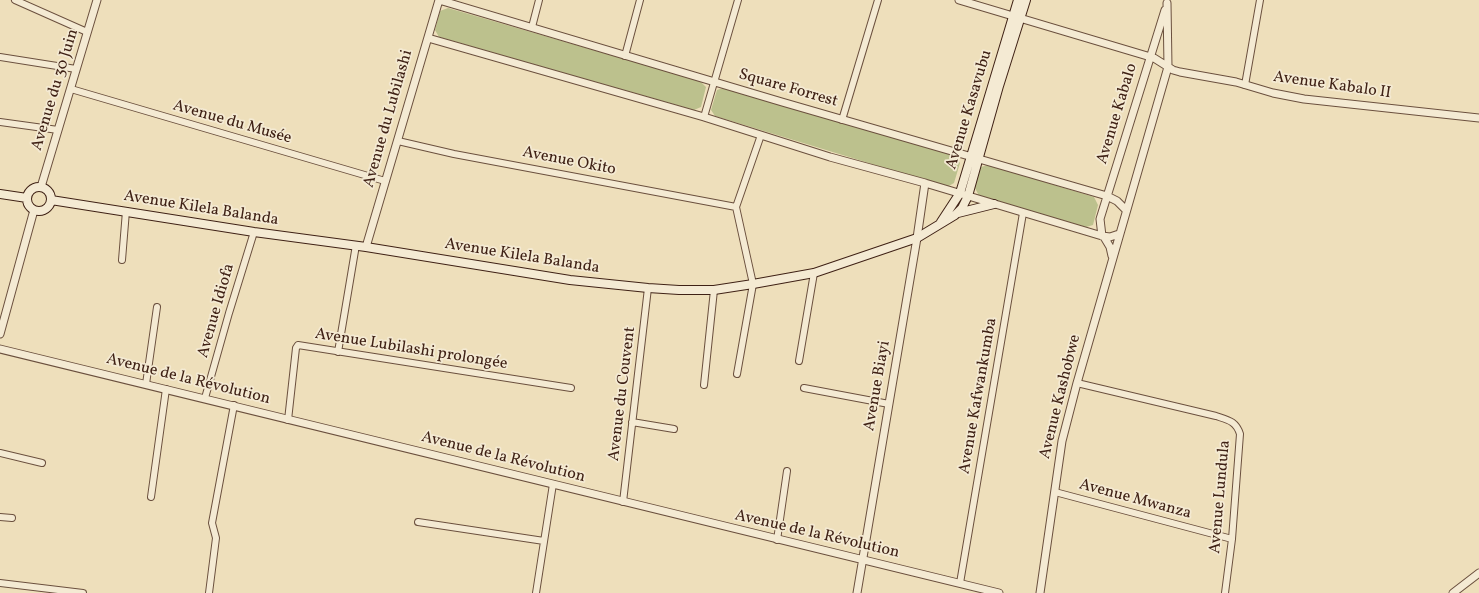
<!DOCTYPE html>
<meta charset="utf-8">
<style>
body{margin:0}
canvas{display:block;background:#eedfbb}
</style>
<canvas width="1479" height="593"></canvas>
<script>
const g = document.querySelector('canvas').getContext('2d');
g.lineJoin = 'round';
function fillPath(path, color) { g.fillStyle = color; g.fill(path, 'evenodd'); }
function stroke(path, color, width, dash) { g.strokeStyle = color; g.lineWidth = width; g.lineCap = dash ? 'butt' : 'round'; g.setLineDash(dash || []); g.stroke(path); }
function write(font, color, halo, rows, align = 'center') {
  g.font = font + ' Vollkorn,serif'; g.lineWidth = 3.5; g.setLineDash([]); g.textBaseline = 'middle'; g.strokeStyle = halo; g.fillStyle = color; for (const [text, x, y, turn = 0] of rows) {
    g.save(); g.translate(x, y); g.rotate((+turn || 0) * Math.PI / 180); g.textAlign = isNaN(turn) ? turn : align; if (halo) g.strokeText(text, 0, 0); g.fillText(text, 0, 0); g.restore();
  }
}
const green = new Path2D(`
 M448,8L700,81L706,87L701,107L694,110L439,37L435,30L440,11Z
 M723,88L955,156L960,163L954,183L947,187L715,116L711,110L717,90Z
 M988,165L1094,197L1098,205L1093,225L1086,227L979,196L975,188L981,167Z`);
const minor = new Path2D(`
 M15,0L87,32
 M532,27L539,0
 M625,56L640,0
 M0,57L76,69
 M1245,85L1260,0
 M71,89L385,181
 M704,117L738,0
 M842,120L878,0
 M0,122L58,130
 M398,141L454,154L736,207
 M122,260L126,211
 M338,352L356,245
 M799,361L814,273
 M737,374L753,284L736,207L761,135
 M1077,383L1216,416C1228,420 1236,421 1240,434L1232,539L1225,593
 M146,384L157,307
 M704,385L714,290
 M804,388L889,404
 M205,398L229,313L254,232
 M288,420L296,348L298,345L571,388
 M632,422L674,429
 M0,453L42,463
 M1055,492L1232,539
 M151,497L166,389
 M623,502L648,288
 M0,517L12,518
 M418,522L544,541
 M777,540L787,471
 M0,583L83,593
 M960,583L1023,213
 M209,593L216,538L212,523L234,405
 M536,593L553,484`);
const tertiary = new Path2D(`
 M439,0L782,102L1107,196L1117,201L1126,210
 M959,0L1154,58L1173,70L1180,72L1236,82L1273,93L1304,99L1479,118
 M428,38L704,117L830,157L925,183L1102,236L1110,237L1119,234
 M41,187L97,0
 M1102,236L1100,219L1165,10
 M1104,237L1110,247L1112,256
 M366,247L439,0
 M0,334L34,210
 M0,349L999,593
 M857,593L917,238L925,183
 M1040,593L1062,441L1077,383L1168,67L1167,3
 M1453,593L1479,573`);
const secondary = new Path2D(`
 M27 199a12 12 0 1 1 24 0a12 12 0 1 1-24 0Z
 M0,194L27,198
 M51,200L254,232L366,247L570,280L648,288L679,290H714L753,284L814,273L917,238L955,215L962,208L968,196L999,86L1026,0
 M958,213L994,204
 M941,222L960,193L1018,0`);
const streetNames = [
 ["Avenue Kabalo II",1332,86,8],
 ["Square Forrest",788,89,16],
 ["Avenue du 30 Juin",56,90,-73],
 ["Avenue Kasavubu",970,110,-73],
 ["Avenue Kabalo",1118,114,-73],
 ["Avenue du Lubilashi",389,119,-74],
 ["Avenue du Musée",232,123,16],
 ["Avenue Okito",569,162,11],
 ["Avenue Kilela Balanda",201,209,9],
 ["Avenue Kilela Balanda",522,257,9],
 ["Avenue Idiofa",217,311,-74],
 ["Avenue Lubilashi prolongée",411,350,9],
 ["Avenue de la Révolution",188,380,14],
 ["Avenue Biayi",878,386,-80],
 ["Avenue du Couvent",623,394,-83],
 ["Avenue Kafwankumba",979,396,-80],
 ["Avenue Kashobwe",1061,397,-76],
 ["Avenue de la Révolution",503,458,14],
 ["Avenue Lundula",1221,497,-85],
 ["Avenue Mwanza",1135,500,15],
 ["Avenue de la Révolution",817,535,13]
];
fillPath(green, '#bcc18d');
stroke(minor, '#6b503e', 8);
stroke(tertiary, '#6b503e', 9);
stroke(secondary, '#3f2115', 10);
stroke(minor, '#f4ead3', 6);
stroke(tertiary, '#f4ead3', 7);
stroke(secondary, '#f4ead3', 8);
write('16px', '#3f2115', '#f4ead3', streetNames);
</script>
